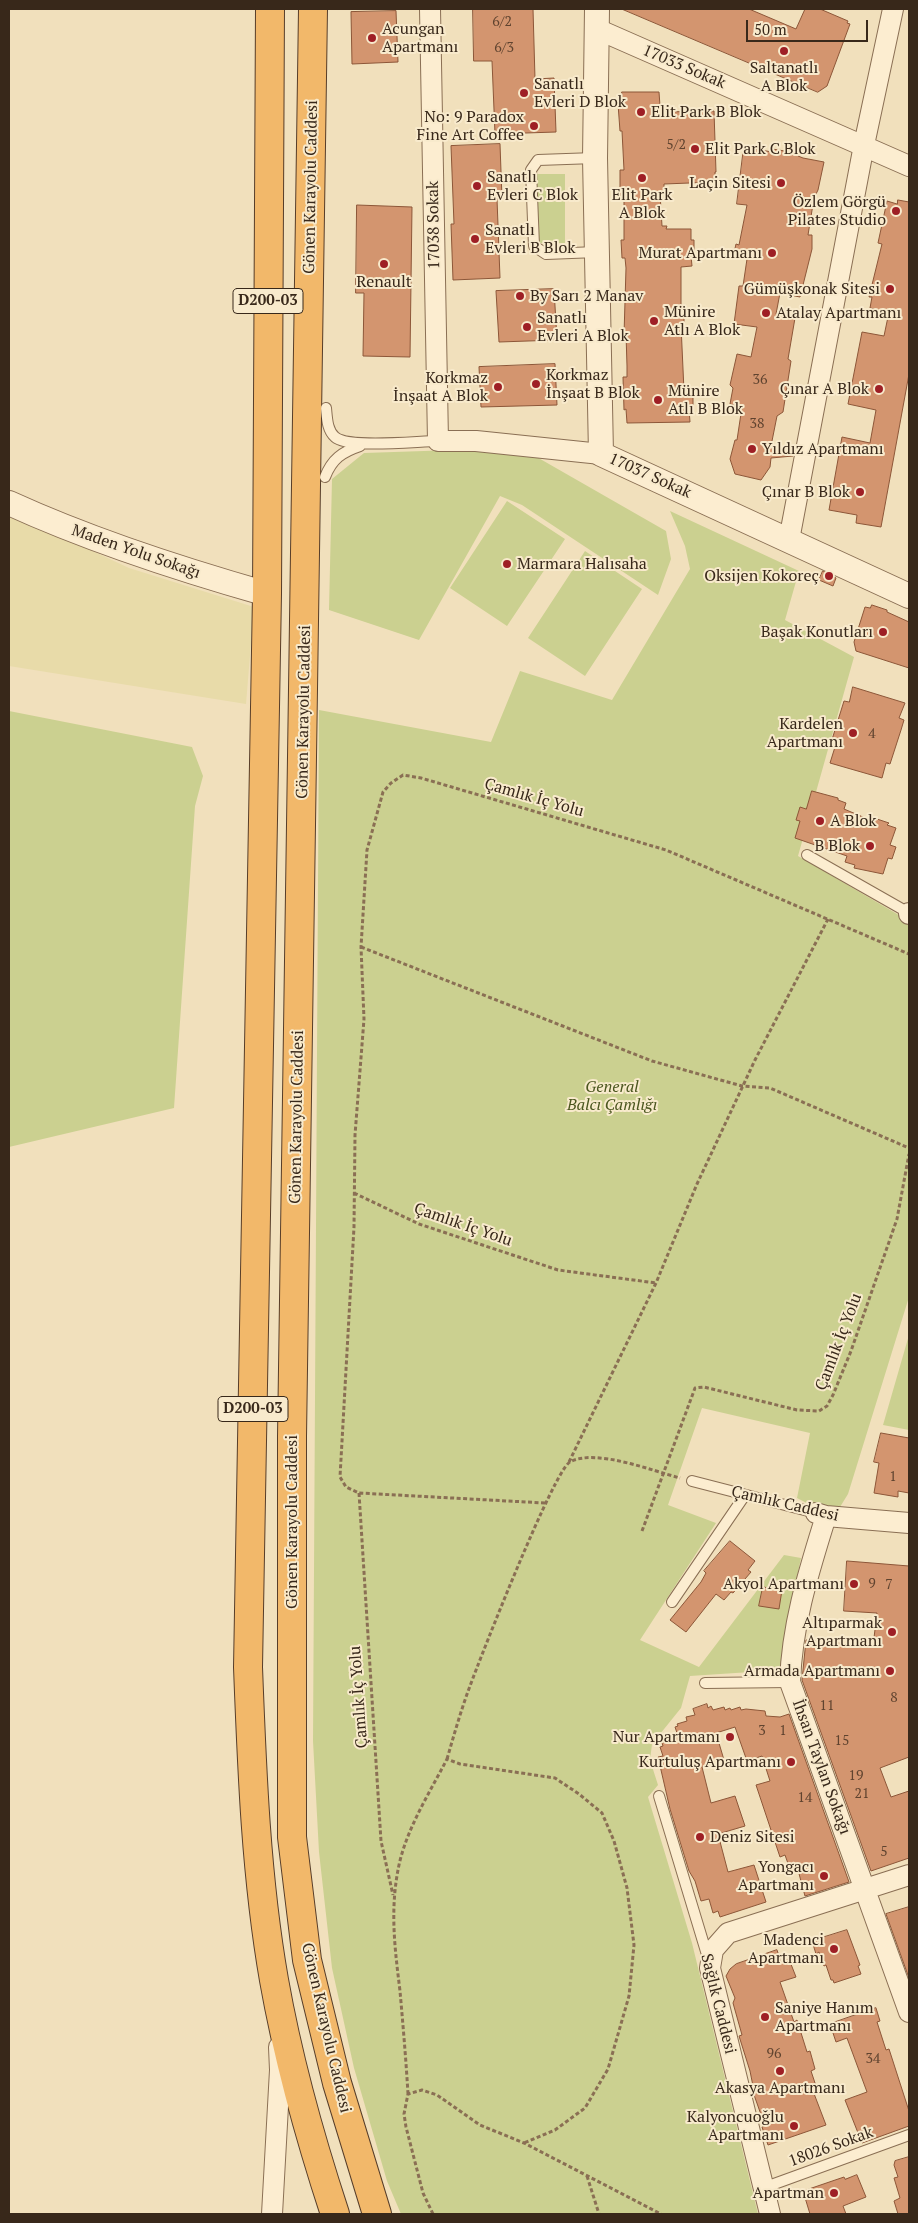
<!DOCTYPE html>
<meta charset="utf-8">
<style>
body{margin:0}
#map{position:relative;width:918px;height:2223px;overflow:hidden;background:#f1e0bc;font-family:"PT Serif",serif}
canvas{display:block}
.frame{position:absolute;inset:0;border:10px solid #38281a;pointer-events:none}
.scale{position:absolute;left:746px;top:20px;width:122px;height:22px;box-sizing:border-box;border:2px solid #38281a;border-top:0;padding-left:6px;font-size:15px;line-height:18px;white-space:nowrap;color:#38281a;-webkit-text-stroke:4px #f8eacc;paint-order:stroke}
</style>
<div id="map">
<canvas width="918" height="2223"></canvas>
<div class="frame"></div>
<div class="scale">50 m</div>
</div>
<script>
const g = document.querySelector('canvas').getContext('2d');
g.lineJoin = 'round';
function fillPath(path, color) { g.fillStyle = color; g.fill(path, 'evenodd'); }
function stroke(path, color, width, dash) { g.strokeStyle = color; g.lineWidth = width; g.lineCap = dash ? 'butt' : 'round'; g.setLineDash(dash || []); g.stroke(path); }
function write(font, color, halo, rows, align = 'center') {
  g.font = font + ' "PT Serif",serif'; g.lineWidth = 4; g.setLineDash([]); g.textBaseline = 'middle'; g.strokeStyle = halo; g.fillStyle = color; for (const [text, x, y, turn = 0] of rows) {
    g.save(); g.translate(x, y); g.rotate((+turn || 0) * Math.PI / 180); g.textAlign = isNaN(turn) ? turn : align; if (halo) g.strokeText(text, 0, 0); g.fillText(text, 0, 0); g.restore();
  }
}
const farmland = new Path2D(`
 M9,512L129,568L254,607L246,704L9,666Z`);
const green = new Path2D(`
 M536,174H565V243H536Z
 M454,450L535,456L666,531L671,559L658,595L522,505L500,496L419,640L329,610L332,479L364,453Z
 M507,501L565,539L507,626L450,588Z
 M670,511L799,571L785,620L854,657L798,856L909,921V1297L848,1494L840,1507L828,1514L797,1498L810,1433L702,1408L668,1505L716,1523L640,1640L699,1667L784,1555L801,1558L785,1635L781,1670L690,1676L681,1708L652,1744L650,1760L658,1785L648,1797L692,1943L758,2214H401L387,2181L354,2068L332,1968L319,1852L313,1741L319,710L491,742L520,671L612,700L690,569L685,546Z
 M585,551L642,589L585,676L528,638Z
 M9,711L192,747L203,776L195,806L174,1108L9,1147Z
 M909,1335V1430L883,1425Z`);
const building = new Path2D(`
 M473,9H533L535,79L554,78L556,132L495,134L492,61H474Z
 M622,9H749L796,29L805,9H820L848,21L847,23L850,24L827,86L818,92Z
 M396,11L398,62L352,64L351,12Z
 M622,92H659L660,106H663V112L714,111L716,172H715V182L664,184V193H660L662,226H667L666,229H691V240H694V256H691L692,266L681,267V310L684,309V325H681L684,391H693V409H689L690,422L627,423L626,409L624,410L623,377H627V366L626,334L624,335L626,268L625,258H622L621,240H624V196L620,197V170H624L622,131H620L618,104L622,103Z
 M500,144L502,199H497L500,278L453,280L451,224H454L451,146Z
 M744,147L772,152V149L798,153V156L803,158L824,162L818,190L814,198L808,235H812V249L800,297L780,293L776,314L795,318L788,359L791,361L783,412L777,416L771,446L794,450L793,456L771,458L770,467L761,480L735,474L730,459L735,440H737L742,407L730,404L733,388L730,385L737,354L751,357L757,327L734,324L739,286H743L747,259L733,257L736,244L739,245L747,205L737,204Z
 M898,200L909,202V374L881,527L856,523L857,515L829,510L842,437L870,443L876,410L848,404L862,332L884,336L889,312L870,308L872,297H869L882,244L878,243L887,201L897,204Z
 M357,205L412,207L410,357L363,356L364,293H356Z
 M554,289L557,340L499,342L496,291Z
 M555,364L557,405L481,407L479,367Z
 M823,571L836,578L833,586L819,580Z
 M872,605L887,610V612L909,622V668L856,651L854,642L865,607L870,608Z
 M853,687L905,703L899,718L904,720L901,730L890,764L886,763L882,778L830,763L835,747L830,746L844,701L849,702Z
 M812,791L838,798V800L846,803L844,809L870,820L871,817L889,823L887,825L896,828L890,845L896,847L892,859L888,858L883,874L854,868L855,865L845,862L847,856L795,838L800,821L796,820L800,807L806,809Z
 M881,1433L909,1438V1493L898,1491V1497L874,1493L879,1463L874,1462Z
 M730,1541L755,1561L748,1570L751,1572L733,1593L731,1592L724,1600L716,1594L686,1632L670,1620L701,1582L706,1573L704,1571Z
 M847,1561L909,1566V1757L880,1768L891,1797L909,1791V1858L871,1871L802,1680L806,1640L873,1646L877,1613L844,1611Z
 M763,1587L782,1590L779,1609L759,1606Z
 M707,1704L708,1708L711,1706L713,1710L724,1707L725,1710L730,1708L731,1710L740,1707L741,1710L746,1709L765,1711L766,1716L780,1717L789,1714L849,1882L805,1896L798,1870L791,1872L785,1855L780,1857L756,1785L770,1781L762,1756L747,1761L735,1727L716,1733L724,1760L702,1767L711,1803L735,1796L745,1826L718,1834L728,1872L754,1865L766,1902L720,1917L718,1911L713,1913L709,1899L701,1901L695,1881L689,1871L670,1809L658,1757L663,1756L660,1747L663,1746L662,1743L675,1740L673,1734L677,1733L675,1727L678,1726L677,1724L687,1721L686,1717L695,1715L693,1709Z
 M909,1907V1978L886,1914Z
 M847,1930L860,1965L858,1966L861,1974L834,1983L833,1980H831L826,1965L824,1966L819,1952L816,1954L812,1941Z
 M777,1950L781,1962L789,1959L796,1977L780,1982L794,2022L797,2020L807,2052L810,2051L815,2069L811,2071L817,2089L813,2091L826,2125L768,2145L762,2127L765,2126L753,2092L754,2091L750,2071L739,2036L742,2035L733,2003L735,1998L726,1976L730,1969L736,1964Z
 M876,2008L880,2021L877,2022L886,2050L889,2049L909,2111V2126L862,2143L845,2100L867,2092L847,2038L836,2042L830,2024Z
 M909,2157V2214H898L894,2201L900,2198L894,2178L898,2177L894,2165L895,2161Z
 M857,2175L866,2197L843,2206L846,2214H810L803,2191L844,2177L845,2179Z`);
const path = new Path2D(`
 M361,947L652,1061L742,1086L770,1088L909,1148
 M354,1193L419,1224L558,1270L656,1283
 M569,1462L656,1283L697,1184L755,1060L828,919
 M359,1493L381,1841L393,1895
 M545,1503L359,1493L346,1487L340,1477L354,1227L355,1135L364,1019L361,947L367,850L383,792L391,783L403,775L421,778L666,850L909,954
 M642,1531L695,1388L704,1387L797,1410L819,1411L827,1406L833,1395L851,1351L897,1219L909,1154
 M447,1759C454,1735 461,1710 470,1686C481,1656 554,1470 570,1462C595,1448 653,1471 680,1478
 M408,2094C406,2060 403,2025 400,1991C395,1950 390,1912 398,1870C405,1831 429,1794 447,1759L460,1764L555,1778L579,1794L602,1813L614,1841L627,1888L634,1945L629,1996L608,2069L585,2108L555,2130L524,2143
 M587,2176L599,2214
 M433,2214L423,2193L406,2127L404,2114L408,2094L422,2090L437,2095L480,2125L524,2143L661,2214`);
const service = new Path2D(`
 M595,158L538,160L531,170L534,246L546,254L597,252
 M326,408C327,418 327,430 335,437C348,449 418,441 438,441
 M325,477C332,459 342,452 360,446
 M807,855L909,913
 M692,1481L816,1513
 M672,1602L745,1495
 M705,1683L790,1682
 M659,1796L708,1958
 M763,2188L909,2135`);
const minor = new Path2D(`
 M430,9L438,441H476L601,454
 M597,29L909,166
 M789,540L864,145L893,9
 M909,913V914
 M816,1513L826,1516L909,1523
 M826,1516C809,1571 792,1623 790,1682L909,2012
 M272,2214L280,2070L279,2047
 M770,2214L710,1968L713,1950L728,1933L909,1875`);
const tertiary = new Path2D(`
 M597,9L595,158L601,454L909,596
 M9,503C92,541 179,569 267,594`);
const trunk = new Path2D(`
 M270,9L267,594L248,1667C252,1772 256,1877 274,1980C288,2059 310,2138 335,2214
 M313,9L292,1436V1837L307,1960L337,2083L377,2214`);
const markers = [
 [372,38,5,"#9e1f25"],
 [784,51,5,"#9e1f25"],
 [524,93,5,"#9e1f25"],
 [641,112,5,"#9e1f25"],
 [534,126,5,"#9e1f25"],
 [695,149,5,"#9e1f25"],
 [642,178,5,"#9e1f25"],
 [781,183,5,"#9e1f25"],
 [477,186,5,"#9e1f25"],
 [896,211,5,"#9e1f25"],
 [475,239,5,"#9e1f25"],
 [772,253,5,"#9e1f25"],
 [384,264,5,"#9e1f25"],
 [890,289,5,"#9e1f25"],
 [520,296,5,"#9e1f25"],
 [766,313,5,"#9e1f25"],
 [654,321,5,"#9e1f25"],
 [527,327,5,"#9e1f25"],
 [536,384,5,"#9e1f25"],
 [498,387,5,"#9e1f25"],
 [879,389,5,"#9e1f25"],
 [658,400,5,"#9e1f25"],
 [752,449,5,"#9e1f25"],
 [860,492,5,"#9e1f25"],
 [507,564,5,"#9e1f25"],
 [829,576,5,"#9e1f25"],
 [883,632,5,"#9e1f25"],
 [853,733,5,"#9e1f25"],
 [820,821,5,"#9e1f25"],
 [870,846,5,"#9e1f25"],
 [854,1584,5,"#9e1f25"],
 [892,1632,5,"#9e1f25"],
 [890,1671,5,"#9e1f25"],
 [730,1737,5,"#9e1f25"],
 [791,1762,5,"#9e1f25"],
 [700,1837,5,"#9e1f25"],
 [824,1876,5,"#9e1f25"],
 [834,1949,5,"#9e1f25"],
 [765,2017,5,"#9e1f25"],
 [780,2071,5,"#9e1f25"],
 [794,2126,5,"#9e1f25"],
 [834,2193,5,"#9e1f25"]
];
const numberNames = [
 ["6/2",502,22],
 ["6/3",504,48],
 ["5/2",676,145],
 ["36",760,380],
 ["38",757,424],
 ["4",872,734],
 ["1",893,1477],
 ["9",872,1584],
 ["7",889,1585],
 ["8",894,1698],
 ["11",827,1706],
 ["3",762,1731],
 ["1",783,1731],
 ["15",842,1741],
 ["19",856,1776],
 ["21",862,1794],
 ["14",805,1798],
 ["5",884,1852],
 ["96",774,2054],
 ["34",873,2059]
];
const shields = [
 [268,301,70],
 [253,1409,70]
];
const shieldNames = [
 ["D200-03",268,301],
 ["D200-03",253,1409]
];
const poiNames = [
 ["Acungan",382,29,"left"],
 ["Apartmanı",382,47,"left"],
 ["Saltanatlı",784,68,"center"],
 ["A Blok",784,86,"center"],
 ["Sanatlı",534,84,"left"],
 ["Evleri D Blok",534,102,"left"],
 ["Elit Park B Blok",651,112,"left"],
 ["No: 9 Paradox",524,117],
 ["Fine Art Coffee",524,135],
 ["Elit Park C Blok",705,149,"left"],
 ["Sanatlı",487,177,"left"],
 ["Evleri C Blok",487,195,"left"],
 ["Laçin Sitesi",771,183],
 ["Elit Park",642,195,"center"],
 ["A Blok",642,213,"center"],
 ["Özlem Görgü",886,202],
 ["Pilates Studio",886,220],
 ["Sanatlı",485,230,"left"],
 ["Evleri B Blok",485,248,"left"],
 ["Murat Apartmanı",762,253],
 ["Renault",384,282,"center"],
 ["Gümüşkonak Sitesi",880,289],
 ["By Sarı 2 Manav",530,296,"left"],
 ["Münire",664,312,"left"],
 ["Atlı A Blok",664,330,"left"],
 ["Atalay Apartmanı",776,313,"left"],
 ["Sanatlı",537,318,"left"],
 ["Evleri A Blok",537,336,"left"],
 ["Korkmaz",546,375,"left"],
 ["İnşaat B Blok",546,393,"left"],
 ["Korkmaz",488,378],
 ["İnşaat A Blok",488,396],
 ["Çınar A Blok",869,389],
 ["Münire",668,391,"left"],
 ["Atlı B Blok",668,409,"left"],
 ["Yıldız Apartmanı",762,449,"left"],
 ["Çınar B Blok",850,492],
 ["Marmara Halısaha",517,564,"left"],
 ["Oksijen Kokoreç",819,576],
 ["Başak Konutları",873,632],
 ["Kardelen",843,724],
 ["Apartmanı",843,742],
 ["A Blok",830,821,"left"],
 ["B Blok",860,846],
 ["Akyol Apartmanı",844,1584],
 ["Altıparmak",882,1623],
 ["Apartmanı",882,1641],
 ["Armada Apartmanı",880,1671],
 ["Nur Apartmanı",720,1737],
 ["Kurtuluş Apartmanı",781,1762],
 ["Deniz Sitesi",710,1837,"left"],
 ["Yongacı",814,1867],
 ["Apartmanı",814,1885],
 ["Madenci",824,1940],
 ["Apartmanı",824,1958],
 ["Saniye Hanım",775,2008,"left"],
 ["Apartmanı",775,2026,"left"],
 ["Akasya Apartmanı",780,2088,"center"],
 ["Kalyoncuoğlu",784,2117],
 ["Apartmanı",784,2135],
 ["Apartman",824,2193]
];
const streetNames = [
 ["17033 Sokak",684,67,23],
 ["Gönen Karayolu Caddesi",311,187,-89],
 ["17038 Sokak",434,225,-91],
 ["17037 Sokak",650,476,24],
 ["Maden Yolu Sokağı",136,552,19],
 ["Gönen Karayolu Caddesi",304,712,-89],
 ["Çamlık İç Yolu",534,798,16],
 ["Gönen Karayolu Caddesi",297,1117,-89],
 ["Çamlık İç Yolu",463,1225,19],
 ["Çamlık İç Yolu",839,1342,-69],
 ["Çamlık Caddesi",785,1504,13],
 ["Gönen Karayolu Caddesi",292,1522,-90],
 ["Çamlık İç Yolu",359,1697,-94],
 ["İhsan Taylan Sokağı",821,1767,70],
 ["Sağlık Caddesi",718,2004,76],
 ["Gönen Karayolu Caddesi",326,2028,77],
 ["18026 Sokak",831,2147,-20]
];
const parkNames = [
 ["General",612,1087],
 ["Balcı Çamlığı",612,1105]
];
fillPath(farmland, '#e8dba9');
fillPath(green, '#cbd090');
fillPath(building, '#d3956f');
stroke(building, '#8c5638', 1);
stroke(service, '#8a6f54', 12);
stroke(minor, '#8a6f54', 22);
stroke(tertiary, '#8a6f54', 26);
stroke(trunk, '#573d29', 30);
stroke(path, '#8a6f54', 3, [4, 2.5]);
stroke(service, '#fcedd0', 10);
stroke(minor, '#fcedd0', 20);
stroke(tertiary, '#fcedd0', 24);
stroke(trunk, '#f2b86a', 28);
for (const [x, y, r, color] of markers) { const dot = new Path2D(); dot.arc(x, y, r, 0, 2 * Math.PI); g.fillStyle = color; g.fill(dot); stroke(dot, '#f8eacc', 2); }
write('14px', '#5f432f', null, numberNames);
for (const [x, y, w] of shields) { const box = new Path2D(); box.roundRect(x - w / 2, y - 12.5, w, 25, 4); g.fillStyle = '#f8eacc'; g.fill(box); stroke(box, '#38281a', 1); }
write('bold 15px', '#38281a', null, shieldNames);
write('16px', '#38281a', '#f8eacc', poiNames, 'right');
write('16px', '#38281a', '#f8eacc', streetNames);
write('italic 16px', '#4b561f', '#f8eacc', parkNames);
</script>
